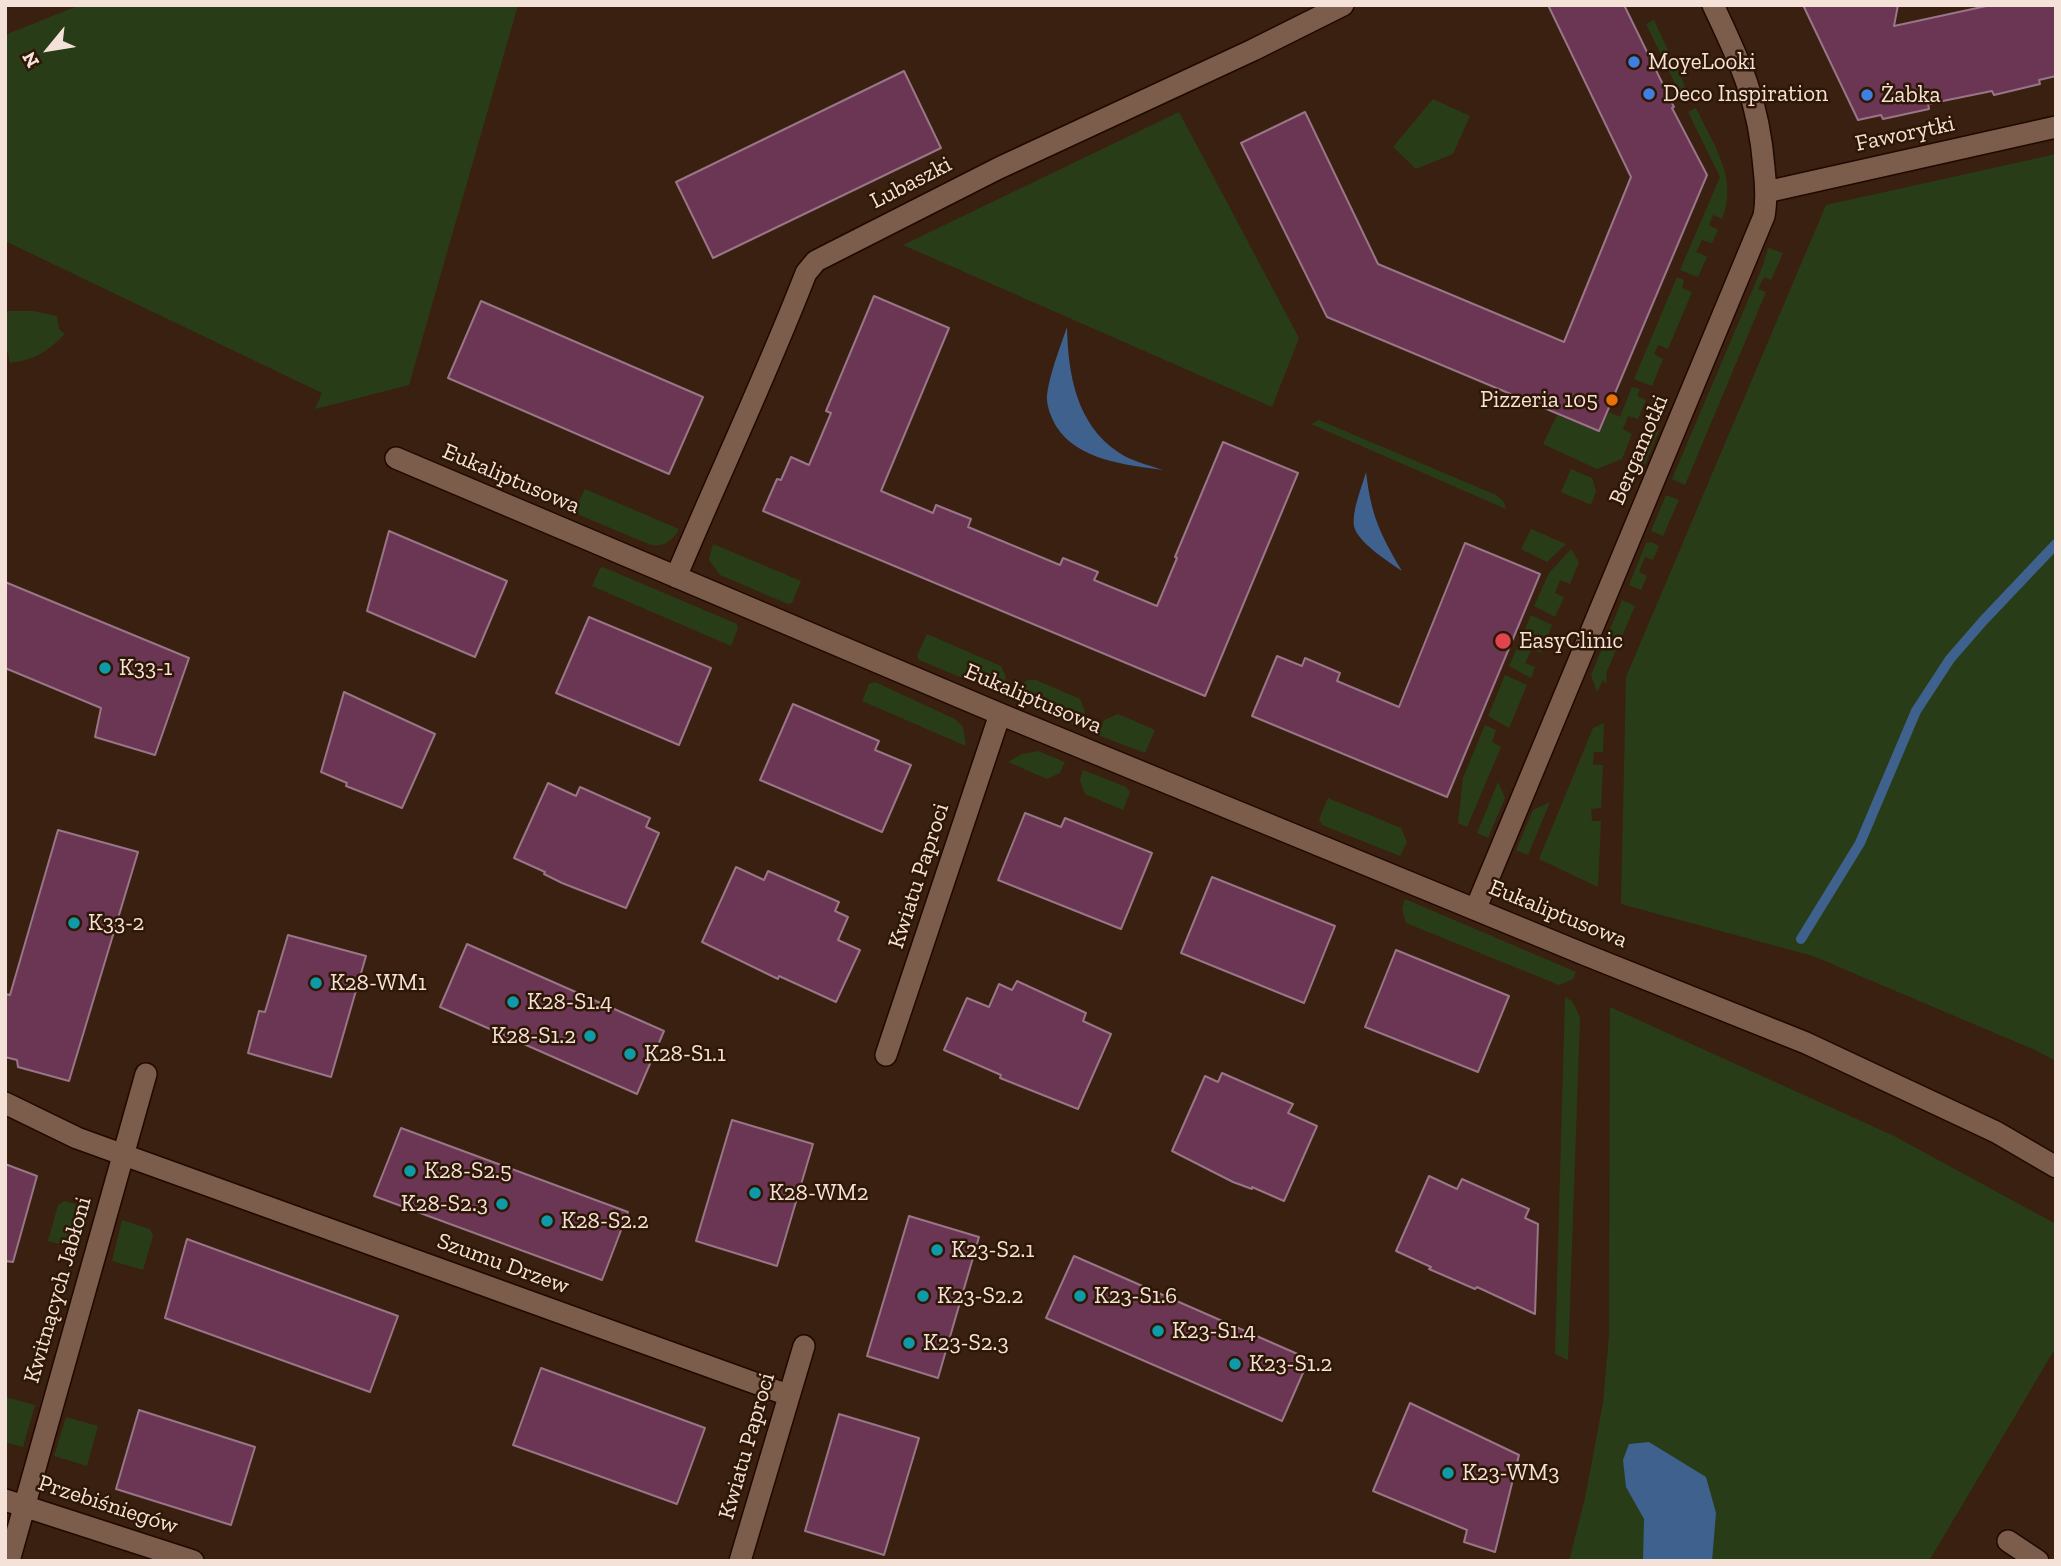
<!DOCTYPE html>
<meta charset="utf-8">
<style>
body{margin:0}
#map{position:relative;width:2061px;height:1566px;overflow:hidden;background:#3a2010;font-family:"Zilla Slab",serif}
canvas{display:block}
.frame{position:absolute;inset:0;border:7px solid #f4e2d8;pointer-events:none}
.north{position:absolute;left:14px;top:14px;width:70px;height:70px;-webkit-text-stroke:5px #2f1706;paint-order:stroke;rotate:240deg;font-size:19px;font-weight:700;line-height:28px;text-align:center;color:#f4e2d8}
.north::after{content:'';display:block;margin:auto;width:24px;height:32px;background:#f4e2d8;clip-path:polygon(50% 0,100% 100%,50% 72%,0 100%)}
</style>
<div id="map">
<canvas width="2061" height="1566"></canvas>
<div class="frame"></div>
<div class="north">N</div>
</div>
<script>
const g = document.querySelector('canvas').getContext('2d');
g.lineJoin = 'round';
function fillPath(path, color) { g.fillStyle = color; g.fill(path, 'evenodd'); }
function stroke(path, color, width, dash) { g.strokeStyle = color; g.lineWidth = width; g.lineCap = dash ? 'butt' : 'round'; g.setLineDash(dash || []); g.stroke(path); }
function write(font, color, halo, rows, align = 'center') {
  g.font = font + ' "Zilla Slab",serif'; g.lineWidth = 5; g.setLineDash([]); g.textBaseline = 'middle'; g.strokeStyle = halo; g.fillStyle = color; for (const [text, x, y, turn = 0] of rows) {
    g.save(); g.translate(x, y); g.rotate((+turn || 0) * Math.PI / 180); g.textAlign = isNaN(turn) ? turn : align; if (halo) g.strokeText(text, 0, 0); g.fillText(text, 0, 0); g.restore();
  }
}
const green = new Path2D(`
 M80,5H518L409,385L315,409L322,393L5,241V35Z
 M1654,20L1691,99L1684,102L1646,24Z
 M1433,99L1470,116L1453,154L1416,169L1393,147Z
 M1696,108C1713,144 1739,179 1722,219L1713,215L1709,225L1718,230L1712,243L1702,240L1696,252L1707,257L1698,277L1680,270L1720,177L1688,112Z
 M1179,112L1299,338L1272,407L903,245Z
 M2056,154V1061L2035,1050L1813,956L1621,904L1626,677L1826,205Z
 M1768,248L1783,253L1771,280L1764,277L1758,289L1766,292L1685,485L1672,479L1763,265Z
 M1677,277L1684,280L1682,288L1692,292L1668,349L1658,345L1654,354L1663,359L1652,386L1634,379Z
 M5,311H33L57,316L59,329L65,334C48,351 35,360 10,363L5,341Z
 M1632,387L1640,389L1637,396L1646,400L1638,419L1628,416L1623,429L1632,434L1622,459L1597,469L1543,444L1557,415L1600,432L1609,412L1620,417Z
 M1653,415L1659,431L1645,464L1636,461L1635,455Z
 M1319,420L1496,495L1504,502L1506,509L1311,424Z
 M1571,469L1592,478L1596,491L1591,505L1561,492Z
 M585,489L679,529C672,541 665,547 651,545L577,514L575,509Z
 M1666,495L1679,500L1663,536L1651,531Z
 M1531,529L1566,544L1547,562L1521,549Z
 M1651,542L1659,546L1653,560L1645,557L1639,572L1647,576L1641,590L1629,585L1646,543Z
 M713,544L801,581L792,603L788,604L720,575L709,560Z
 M1571,549L1579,562L1570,584L1560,580L1555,593L1564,597L1555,617L1534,606L1549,573Z
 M603,567L737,624L738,628L731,646L592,586L600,568Z
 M1622,600L1635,606L1607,671L1606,684L1603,680L1597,692L1591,675Z
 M1531,615L1552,625L1541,653L1532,649L1525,663L1535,667L1531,678L1509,666Z
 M927,634L1001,666L1006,677L1001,694L919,660L917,656Z
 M1505,675L1527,685L1509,728L1488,716Z
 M1027,680H1036L1080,699L1085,712L1079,727L1014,700L1020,686Z
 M875,682L955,719L963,727L966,746L862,701L869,684Z
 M1118,714L1155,730L1145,753L1098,735L1104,720Z
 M1604,723L1603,752H1594L1593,765H1603L1601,808L1591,809L1592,821H1601L1598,887L1539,859L1593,728Z
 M1485,725L1496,730L1492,742L1501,747L1467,827L1458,823L1463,778Z
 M1038,751L1065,762L1060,773L1047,779L1008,762L1022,754Z
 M1083,770L1126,787L1130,792L1123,810L1085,794L1080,780Z
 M1498,782L1505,798L1488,838L1477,833Z
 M1328,798L1401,828L1407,842L1400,856L1322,825L1319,819Z
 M1550,802L1528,855L1516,850L1533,810Z
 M1405,899L1576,972L1573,979L1559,985L1406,923L1402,909Z
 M1565,997L1572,1001L1580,1017L1568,1360L1555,1354Z
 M1610,1007L1894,1136L2056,1224V1347L1929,1561H1569L1585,1498L1603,1403L1609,1336Z
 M65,1201L91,1209L79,1249L48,1241L58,1205Z
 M122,1220L150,1229L153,1236L143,1270L112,1261Z
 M5,1397L35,1405L23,1447L5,1442Z
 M66,1417L98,1426L87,1466L54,1456Z`);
const water = new Path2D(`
 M1067,327C1068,373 1076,424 1118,452C1131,461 1148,465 1163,470C1126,465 1077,460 1056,426C1051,417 1046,405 1047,395C1050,372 1060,348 1067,327Z
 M1366,472C1371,515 1380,534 1402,571C1389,562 1357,542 1354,526C1352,510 1362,487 1366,472Z
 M1649,1442L1706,1477L1716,1513L1712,1561H1643L1644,1519L1626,1487L1623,1460L1629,1444Z`);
const stream = new Path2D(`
 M1801,939L1860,843L1916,711L1950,659L1983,621L2056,544`);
const building = new Path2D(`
 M1548,5H1624L1674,107L1672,108L1707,175L1599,431L1327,317L1241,143L1305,112L1378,264L1564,342L1631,177Z
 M1803,5H1898L1894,26L1991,5H2056V76L2039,80L2040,84L1994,95L1992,91L1928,104L1929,109L1883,119L1881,115L1858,120Z
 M904,71L941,148L713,258L676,182Z
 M874,296L949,328L881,491L933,513L936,505L971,519L968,527L1060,565L1063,558L1098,572L1094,580L1157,606L1177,558L1175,557L1223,442L1298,473L1205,696L763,511L777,479L781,480L791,457L809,465L831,413L826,411Z
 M481,301L703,397L669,474L448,378Z
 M389,531L507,581L475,657L367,611Z
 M1465,543L1540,574L1447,797L1252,716L1277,656L1302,666L1305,658L1340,673L1337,681L1399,707Z
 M5,582L189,658L155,755L95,737L101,708L5,668Z
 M589,617L711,668L679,745L556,693Z
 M344,692L435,734L402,808L346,786L347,783L321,772Z
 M793,704L879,741L875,750L911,765L882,832L760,780Z
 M548,783L576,796L580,787L650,818L646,827L659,833L626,908L562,883L544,874L545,872L514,858Z
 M1025,813L1061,827L1065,818L1152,853L1121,929L998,880Z
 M58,830L138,852L69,1081L18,1067L17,1060L5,1057V994L10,995Z
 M736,867L764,880L768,871L839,902L835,911L848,917L838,940L860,950L836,1002L779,976L778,979L702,942Z
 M1212,877L1335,926L1304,1003L1181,953Z
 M288,935L366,956L331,1077L248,1053L259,1011L265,1012Z
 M467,944L664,1031L637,1094L440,1007Z
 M1396,950L1509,996L1478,1072L1365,1027Z
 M1017,981L1086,1013L1083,1021L1111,1034L1078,1109L1000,1078L1001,1075L944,1050L967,998L989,1007L999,984L1012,990Z
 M1222,1073L1293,1104L1288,1113L1317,1126L1284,1201L1252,1187V1189L1233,1182L1172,1151L1205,1076L1218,1082Z
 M732,1120L813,1144L777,1266L696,1241Z
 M401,1128L628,1212L602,1280L374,1196Z
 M5,1164L37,1176L13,1262L5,1261Z
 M1429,1176L1457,1189L1462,1179L1529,1209L1525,1218L1538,1224L1535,1314L1477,1287L1475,1289L1429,1269L1431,1267L1396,1251Z
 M909,1216L979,1237L938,1378L867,1356Z
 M187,1239L398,1316L370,1392L165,1318Z
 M1074,1256L1309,1359L1282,1421L1046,1318Z
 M541,1368L705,1428L677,1504L513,1445Z
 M1410,1403L1519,1455L1495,1552L1464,1542L1467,1530L1373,1491Z
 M139,1410L255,1447L231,1525L116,1489Z
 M839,1414L919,1438L884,1555L805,1531Z`);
const minor = new Path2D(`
 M1766,192L2056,127
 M396,458L1000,714L1586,955L1806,1043L1996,1132L2056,1167
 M676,577C719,475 766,376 806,273L816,261L999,168L1253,50L1343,5
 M1476,908L1764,216C1767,200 1766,185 1764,168C1759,102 1741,64 1713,5
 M886,1055L1000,714
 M5,1103L77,1138L124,1155L788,1395
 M5,1500L193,1561
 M2008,1541L2038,1561
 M9,1561L146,1074
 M740,1561L804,1346`);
const markers = [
 [1634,62,7,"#3f7fe0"],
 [1649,94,7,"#3f7fe0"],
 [1867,95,7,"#3f7fe0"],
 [1612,400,7,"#e8710a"],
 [1503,641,9,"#e0444e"],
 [105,668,7,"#0f9aa8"],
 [74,923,7,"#0f9aa8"],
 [316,983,7,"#0f9aa8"],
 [513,1002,7,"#0f9aa8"],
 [590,1036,7,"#0f9aa8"],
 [630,1054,7,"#0f9aa8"],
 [410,1171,7,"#0f9aa8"],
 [755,1193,7,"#0f9aa8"],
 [502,1204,7,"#0f9aa8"],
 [547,1221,7,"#0f9aa8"],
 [937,1250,7,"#0f9aa8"],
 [923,1296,7,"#0f9aa8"],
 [1080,1296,7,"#0f9aa8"],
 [1158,1331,7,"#0f9aa8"],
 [909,1343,7,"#0f9aa8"],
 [1235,1364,7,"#0f9aa8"],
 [1448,1473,7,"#0f9aa8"]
];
const poiNames = [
 ["MoyeLooki",1648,62],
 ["Deco Inspiration",1663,94],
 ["Żabka",1881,95],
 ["Pizzeria 105",1598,400,"right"],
 ["EasyClinic",1519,641],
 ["K33-1",119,668],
 ["K33-2",88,923],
 ["K28-WM1",330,983],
 ["K28-S1.4",527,1002],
 ["K28-S1.2",576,1036,"right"],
 ["K28-S1.1",644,1054],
 ["K28-S2.5",424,1171],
 ["K28-WM2",769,1193],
 ["K28-S2.3",488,1204,"right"],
 ["K28-S2.2",561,1221],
 ["K23-S2.1",951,1250],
 ["K23-S2.2",937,1296],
 ["K23-S1.6",1094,1296],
 ["K23-S1.4",1172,1331],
 ["K23-S2.3",923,1343],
 ["K23-S1.2",1249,1364],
 ["K23-WM3",1462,1473]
];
const streetNames = [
 ["Faworytki",1905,134,-12],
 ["Lubaszki",911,183,-27],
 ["Bergamotki",1639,450,-67],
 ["Eukaliptusowa",511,479,23],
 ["Eukaliptusowa",1033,699,23],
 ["Kwiatu Paproci",919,876,-72],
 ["Eukaliptusowa",1558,914,22],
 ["Szumu Drzew",503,1264,20],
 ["Kwitnących Jabłoni",58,1290,-74],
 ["Kwiatu Paproci",747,1446,-74],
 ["Przebiśniegów",108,1505,18]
];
fillPath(green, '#293c18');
fillPath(water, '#3e618e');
stroke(stream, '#3e618e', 10);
fillPath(building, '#6b3653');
stroke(building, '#987687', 2);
stroke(minor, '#200900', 24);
stroke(minor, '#7c5d4b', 21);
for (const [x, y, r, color] of markers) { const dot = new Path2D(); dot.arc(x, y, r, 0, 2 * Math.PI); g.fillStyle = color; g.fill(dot); stroke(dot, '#2f1706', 2.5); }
write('23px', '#f4e2d8', '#2f1706', poiNames, 'left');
write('23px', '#f4e2d8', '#2f1706', streetNames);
</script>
